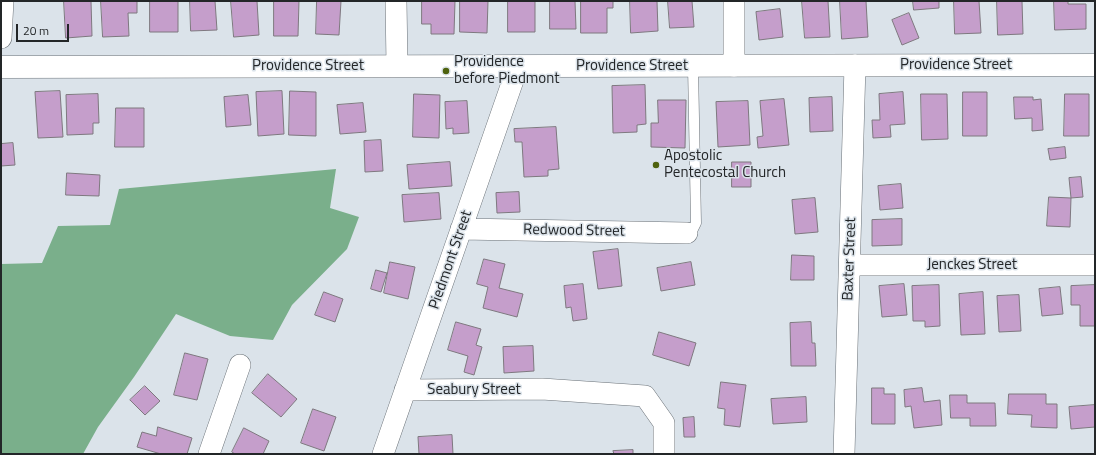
<!DOCTYPE html>
<style>
body{margin:0}
#map{position:relative;width:1096px;height:455px;overflow:hidden;background:#dbe3ea;font-family:"Titillium Web",sans-serif}
canvas{display:block}
.frame{position:absolute;inset:0;border:2px solid #232628;pointer-events:none}
.scale{position:absolute;left:16px;top:24px;width:53px;height:18px;box-sizing:border-box;border:2px solid #232628;border-top:0;padding-left:5px;font-size:12px;line-height:14px;white-space:nowrap;color:#232628;-webkit-text-stroke:3px #dbe3ea;paint-order:stroke}
</style>
<div id="map">
<canvas width="1096" height="455"></canvas>
<div class="frame"></div>
<div class="scale">20 m</div>
</div>
<script>
const g = document.querySelector('canvas').getContext('2d');
g.lineJoin = 'round';
function fillPath(path, color) { g.fillStyle = color; g.fill(path, 'evenodd'); }
function stroke(path, color, width, dash) { g.strokeStyle = color; g.lineWidth = width; g.lineCap = dash ? 'butt' : 'round'; g.setLineDash(dash || []); g.stroke(path); }
function write(font, color, halo, rows, align = 'center') {
  g.font = font + ' "Titillium Web",sans-serif'; g.lineWidth = 3; g.setLineDash([]); g.textBaseline = 'middle'; g.strokeStyle = halo; g.fillStyle = color; for (const [text, x, y, turn = 0] of rows) {
    g.save(); g.translate(x, y); g.rotate((+turn || 0) * Math.PI / 180); g.textAlign = isNaN(turn) ? turn : align; if (halo) g.strokeText(text, 0, 0); g.fillText(text, 0, 0); g.restore();
  }
}
const forest = new Path2D(`
 M336,169L330,208L359,217L347,249L292,305L273,340L230,336L176,314L134,377L98,427L83,454H1V264L42,263L58,226L110,225L119,189Z`);
const building = new Path2D(`
 M64,1H91L92,36L66,38Z
 M101,1H137V13H128L129,36L103,37Z
 M150,1H178V32H150Z
 M190,1H215L217,30L191,31Z
 M231,1H257L259,35L234,37Z
 M274,1H299L298,36H274Z
 M317,1H341L339,35L316,34Z
 M422,1H455L454,34H431V24H422Z
 M460,1H488L487,33L460,32Z
 M508,1H535V32H508Z
 M550,1H575L576,29H550Z
 M581,1H613V8H607V33H581Z
 M630,1H657L658,31L631,33Z
 M668,1H692L694,27L670,28Z
 M802,1H828L830,37L805,38Z
 M840,1H866L868,37L842,39Z
 M913,1H939V8L914,10Z
 M954,1H979L981,33L955,34Z
 M997,1H1022L1023,34L998,35Z
 M1054,1H1068V4H1086V29L1055,30Z
 M780,9L783,37L759,40L756,12Z
 M909,13L919,38L902,45L892,20Z
 M645,85L646,124L637,125V132L613,133L612,86Z
 M60,91L63,137L38,138L35,92Z
 M282,91L284,134L258,136L256,92Z
 M290,91L316,92V136L289,135Z
 M903,92L905,124L890,125L891,137L873,138L872,120H880L879,94Z
 M963,92H987V136H963Z
 M98,94L99,123H93V134L67,135L66,95Z
 M414,94L440,95L439,138L413,137Z
 M921,94H947L948,139L922,140Z
 M1065,94H1089V136H1064Z
 M248,95L251,125L226,127L224,97Z
 M832,97L833,131L810,132L809,98Z
 M1014,97H1033V100L1041,99L1043,130L1032,131V118L1015,119Z
 M784,99L789,145L758,148L757,137L763,136L760,101Z
 M658,100H686L685,148L651,147V123H658Z
 M467,101L469,133L453,134V128L446,129L445,102Z
 M748,101L750,145L718,147L716,102Z
 M363,103L366,132L340,134L337,105Z
 M116,108H144V147H115Z
 M556,127L559,169L548,170V176L524,177L522,142H515L514,129Z
 M381,140L383,171L365,172L364,141Z
 M13,143L15,165L1,166V144Z
 M1065,147L1066,158L1050,160L1048,149Z
 M450,162L452,186L409,189L407,165Z
 M732,162H751V187H732Z
 M67,173L100,175L99,196L66,195Z
 M1081,177L1083,197L1071,198L1069,178Z
 M901,184L903,208L880,210L878,186Z
 M519,192L520,212L497,213L496,193Z
 M439,193L441,219L404,222L402,195Z
 M1049,197L1071,198L1070,227L1047,226Z
 M815,198L818,232L795,234L792,200Z
 M902,219V245L872,246V220Z
 M618,249L622,286L598,289L593,252Z
 M792,255L814,256V280H791Z
 M484,259L505,264L499,288L523,294L517,317L483,308L488,287L477,284Z
 M390,262L415,267L408,299L384,293Z
 M691,262L695,285L661,291L657,268Z
 M376,270L387,273L381,292L371,289Z
 M583,284L587,319L573,321L571,307L566,308L564,286Z
 M904,284L907,315L882,317L879,286Z
 M939,285L940,326L925,327V321H913L912,286Z
 M1095,285V326H1080V305H1071V286Z
 M1060,287L1063,314L1042,316L1039,289Z
 M324,292L343,299L335,322L315,315Z
 M983,292L985,334L961,335L959,294Z
 M1019,295L1021,331L999,332L997,296Z
 M456,322L481,329L476,345L482,347L474,375L464,372L468,356L448,350Z
 M811,322L812,343H815L816,366H791L790,323Z
 M659,332L696,343L689,366L653,355Z
 M533,346L534,371L504,373L503,347Z
 M185,353L208,359L197,400L174,395Z
 M268,374L297,399L281,417L252,393Z
 M721,382L746,385L740,427L724,425L725,409L718,408Z
 M145,386L160,401L145,415L130,400Z
 M872,388H884V394H895V424H872Z
 M922,388L924,402L940,400L942,425L914,428L911,406L905,407L904,390Z
 M1009,394H1046V404H1057V428L1031,427L1032,415L1008,414Z
 M950,395H967V403H995L996,426H970V418H951Z
 M806,397L807,422L773,424L771,399Z
 M1095,405V427L1071,429L1069,407Z
 M313,409L336,417L324,451L301,443Z
 M694,417L695,437H684L683,418Z
 M158,427L192,438L187,454H161L137,447L142,432L156,436Z
 M244,428L269,441L263,454H235L232,452Z
 M452,435L453,454H419L418,437Z
 M633,450V454H614L613,451Z`);
const service = new Path2D(`
 M687,233L693,229L696,223L693,66`);
const minor = new Path2D(`
 M396,1L397,65
 M1,38L3,1
 M734,66V1
 M461,229L687,233
 M850,265H1095
 M405,390L542,389L645,396L664,423V454
 M209,454L240,365
 M383,454L518,66
 M844,454L855,65`);
const secondary = new Path2D(`
 M1,67L1095,65`);
const markers = [
 [446,71,4,"#4e620d"],
 [656,165,4,"#4e620d"]
];
const poiNames = [
 ["Providence",454,62],
 ["before Piedmont",454,79],
 ["Apostolic",664,156],
 ["Pentecostal Church",664,173]
];
const streetNames = [
 ["Providence Street",956,65],
 ["Providence Street",308,66],
 ["Providence Street",632,66],
 ["Redwood Street",574,231,1],
 ["Baxter Street",850,259,-88],
 ["Piedmont Street",451,260,-71],
 ["Jenckes Street",972,265],
 ["Seabury Street",474,390]
];
fillPath(forest, '#7aaf8b');
fillPath(building, '#c59ecb');
stroke(building, '#7e787f', 1);
stroke(service, '#6a7177', 11);
stroke(minor, '#6a7177', 22);
stroke(secondary, '#6a7177', 23);
stroke(service, '#fff', 10);
stroke(minor, '#fff', 21);
stroke(secondary, '#fff', 22);
for (const [x, y, r, color] of markers) { const dot = new Path2D(); dot.arc(x, y, r, 0, 2 * Math.PI); g.fillStyle = color; g.fill(dot); stroke(dot, '#dbe3ea', 1.5); }
write('15px', '#232628', '#dbe3ea', poiNames, 'left');
write('15px', '#232628', '#dbe3ea', streetNames);
</script>
